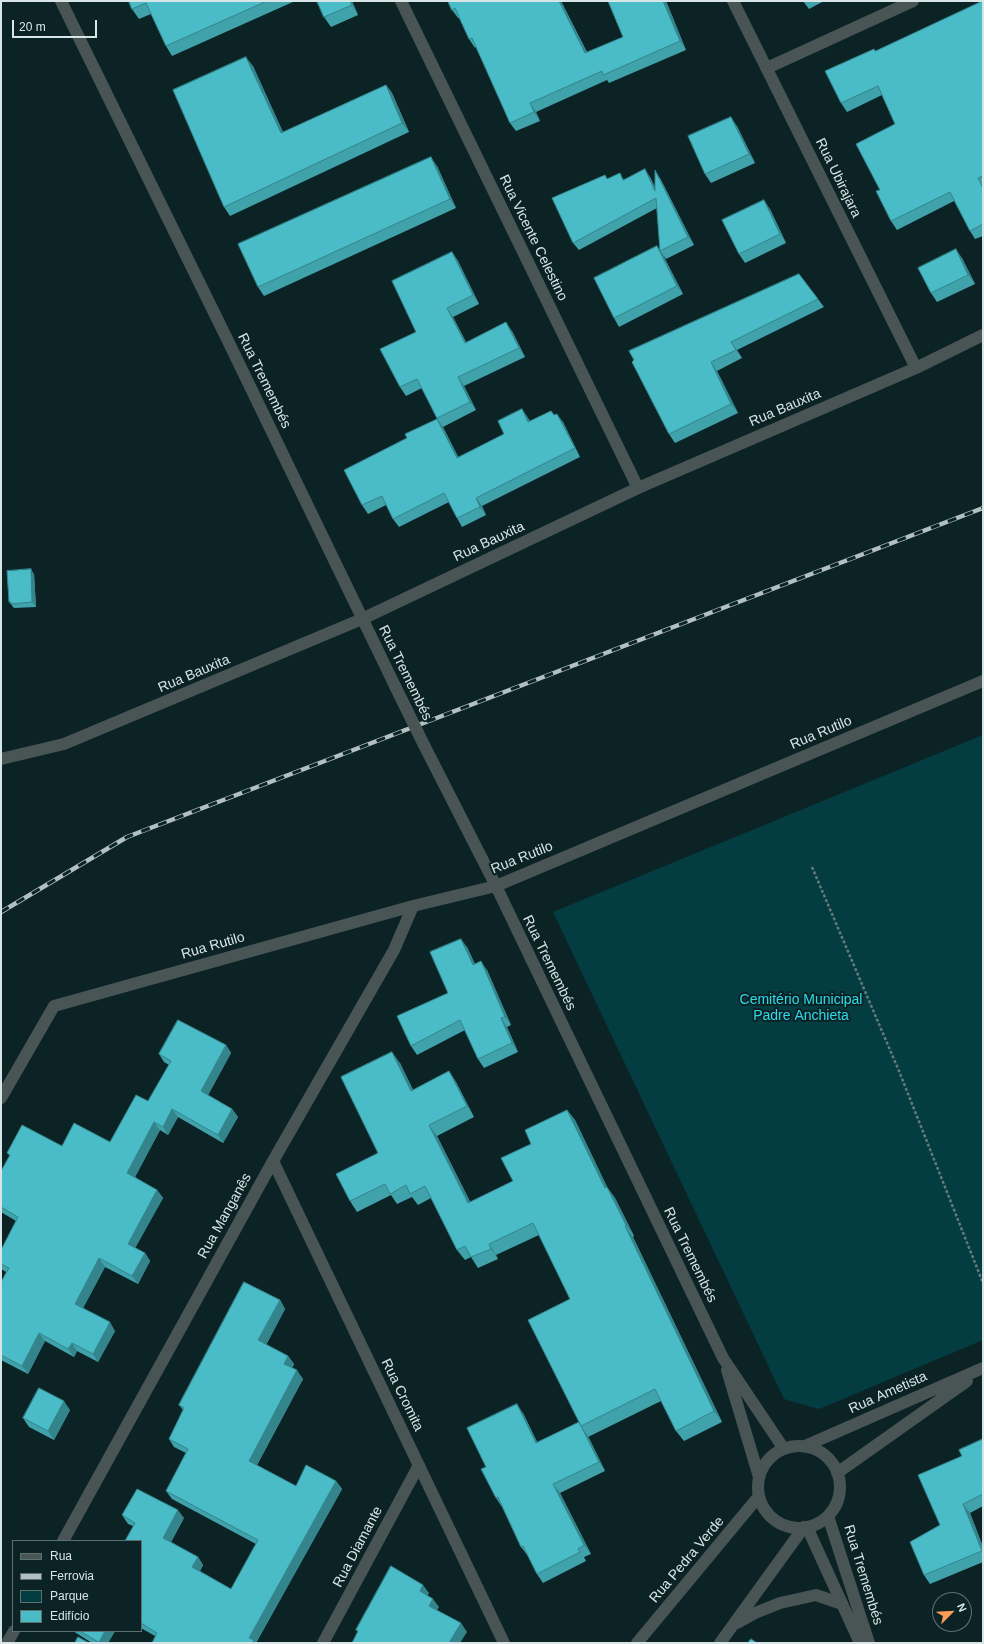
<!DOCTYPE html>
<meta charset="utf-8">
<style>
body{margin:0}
#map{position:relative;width:984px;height:1644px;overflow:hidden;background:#0c2325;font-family:Arial,sans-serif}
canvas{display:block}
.frame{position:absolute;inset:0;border:2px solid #d8e5e6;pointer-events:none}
.legend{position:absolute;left:12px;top:1540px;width:130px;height:92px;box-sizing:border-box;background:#0c2325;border:1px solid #5e7172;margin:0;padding:5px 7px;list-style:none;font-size:12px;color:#d8e5e6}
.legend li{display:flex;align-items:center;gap:8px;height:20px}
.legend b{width:20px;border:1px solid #5e7172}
.north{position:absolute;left:932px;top:1592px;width:40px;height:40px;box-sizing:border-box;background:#0c2325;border:1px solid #5e7172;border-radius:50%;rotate:66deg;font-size:11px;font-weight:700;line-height:16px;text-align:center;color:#d8e5e6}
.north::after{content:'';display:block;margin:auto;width:14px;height:18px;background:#fe9c57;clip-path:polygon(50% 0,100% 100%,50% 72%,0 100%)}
.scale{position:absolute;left:12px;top:20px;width:85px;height:18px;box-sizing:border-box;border:2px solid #d8e5e6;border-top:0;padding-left:5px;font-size:12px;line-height:14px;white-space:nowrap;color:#d8e5e6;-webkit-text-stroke:3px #0c2325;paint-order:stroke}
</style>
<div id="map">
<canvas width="984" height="1644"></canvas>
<div class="frame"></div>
<ul class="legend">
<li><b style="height:5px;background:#495455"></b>Rua</li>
<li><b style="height:5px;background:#b2c0c2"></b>Ferrovia</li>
<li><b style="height:11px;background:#033d42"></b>Parque</li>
<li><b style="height:11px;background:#4abcc7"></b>Edifício</li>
</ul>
<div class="north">N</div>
<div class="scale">20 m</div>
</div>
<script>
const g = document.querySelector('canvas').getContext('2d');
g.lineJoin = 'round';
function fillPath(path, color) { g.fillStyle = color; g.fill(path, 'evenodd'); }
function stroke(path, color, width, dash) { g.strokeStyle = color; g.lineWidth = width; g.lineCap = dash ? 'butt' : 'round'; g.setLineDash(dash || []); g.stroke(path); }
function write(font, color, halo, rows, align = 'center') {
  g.font = font + ' Arial,sans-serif'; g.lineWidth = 4; g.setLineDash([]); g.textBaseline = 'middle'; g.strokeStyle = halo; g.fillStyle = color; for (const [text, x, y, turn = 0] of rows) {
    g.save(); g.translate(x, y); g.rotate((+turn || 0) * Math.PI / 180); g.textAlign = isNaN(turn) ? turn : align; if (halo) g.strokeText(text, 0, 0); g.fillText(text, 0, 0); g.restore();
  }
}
const green = new Path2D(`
 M983,735V1340L819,1409L784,1399L553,912Z`);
const path = new Path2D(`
 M812,867L899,1071L983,1283`);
const minor = new Path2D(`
 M401,1L638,488
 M733,1L916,368
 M767,68L913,1
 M424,745L496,886L723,1358L784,1449
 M1,759L64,744L362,619L638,488L916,368L983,335
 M1,1098L54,1006L413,906L496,886L983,681
 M273,1161L504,1643
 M727,1370L759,1477
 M828,1516L869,1643
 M807,1527L860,1643
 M63,1541L273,1161L394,950L413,906
 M7,1643L14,1631
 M323,1643L419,1465`);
const tertiary = new Path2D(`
 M61,1L229,343L395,686
 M805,1446L983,1368
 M758 1487a41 41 0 1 1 82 0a41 41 0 1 1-82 0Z
 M837,1473L967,1381
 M737,1623L755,1613L780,1603L816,1595L842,1604
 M637,1643L759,1496
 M720,1643L804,1527`);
const rail = new Path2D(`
 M1,912L127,837L983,508`);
const minorBridge = new Path2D(`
 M395,686L424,745`);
const wall = new Path2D(`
 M129,1H295L172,56L166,46L151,14L139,19L132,9Z
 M352,1L358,15L331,27L324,17Z
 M448,1H561L587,52L623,37L608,1H666L686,50L609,83L607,80L536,112L540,121L516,131L510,123L476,47L475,48L469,39L459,18H458L452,10Z
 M803,1H824L809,9Z
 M983,1V236L975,239L970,231L954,201L897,230L891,221L880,190L895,124L882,95L847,112L841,103L876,51Z
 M253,66L283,132L386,85L392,93L409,132L230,216L224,207Z
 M737,126L755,163L711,183L705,174Z
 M437,166L456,208L264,296L258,287Z
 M650,177L655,188L660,178L694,245L666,259L660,251L657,208L579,250L573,243L608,179H624Z
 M770,209L786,243L745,263L739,254Z
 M657,246L663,255L683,294L619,327L614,318Z
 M452,252L458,261L479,304L453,317L466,342L512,331L525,357L464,386L476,410L443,427L458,457L504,434L522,409L530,421L551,411L554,415L563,422L580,457L482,506L486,515L462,527L457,518L449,502L399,527L393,519L386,505L368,514L362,505L407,438L437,419L422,388L406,396L400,387L416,332Z
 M962,258L975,284L937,302L931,293Z
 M818,299L824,307L737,350L742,358L717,371L738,413L675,443L669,434L632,362Z
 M34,574L36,607L14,608L9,602Z
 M467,947L475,964L487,970L511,1025L507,1027L518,1052L484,1068L478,1059L465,1030L417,1055L411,1046L448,993Z
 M226,1045L231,1053L208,1095L232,1109L238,1117L223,1143L178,1117L168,1135L160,1130L135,1177L157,1190L163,1198L135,1248L145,1253L150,1261L138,1284L105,1267L83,1308L115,1331L98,1362L77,1351L74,1357L45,1341L28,1374L1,1360V1282L6,1272L1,1269V1250L16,1221L1,1212V1171L10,1156L7,1153L62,1146L110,1142L148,1101L169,1065L164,1062L159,1054Z
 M400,1063L413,1090L449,1071L456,1082L474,1117L437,1136L470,1202L513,1181L531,1144L567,1110L575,1120L607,1187L615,1198L634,1236L633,1237L722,1422L684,1441L676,1431L661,1401L588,1437V1436L605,1471L560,1493L591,1554L584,1557L586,1561L543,1583L537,1574L528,1556L521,1547L502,1507L496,1498L486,1467L523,1413L537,1442L579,1422L570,1299L539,1235L496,1255L498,1259L478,1268L471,1257L465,1260L457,1250L431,1198L418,1205L412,1197L397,1204L391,1195L357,1212L350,1201L378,1153Z
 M280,1300L285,1309L266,1345L288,1356L294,1364L292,1368L303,1379L257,1465L296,1486L336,1481L342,1489L256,1643L155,1636L141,1628V1541L133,1526L128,1524L122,1515L184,1518L171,1542L198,1557L203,1565L200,1571L231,1589L256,1544L172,1499L166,1491L186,1453L174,1447L169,1439L183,1410L179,1405Z
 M70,1410L54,1440L29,1427L23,1418Z
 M983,1439V1506L970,1513L983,1547V1562L930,1584L924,1575L962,1456Z
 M73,1631H115L108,1643H92Z`);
const shadedWall = new Path2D(`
 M350,1H352L358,15L352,5Z
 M559,1H561L591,62L585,53Z
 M663,1H666L686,50L680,41Z
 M246,57L253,66L287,142L281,133Z
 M386,85L392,93L409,132L402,123Z
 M530,103L536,112L540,121L534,112Z
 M731,117L737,126L755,163L749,154Z
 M431,157L437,166L456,208L450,199Z
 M645,169L650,177L661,198L655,191Z
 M655,170L660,178L694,245L688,237Z
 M764,200L770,209L786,243L780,234Z
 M657,246L663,255L683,294L677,286Z
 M956,249L962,258L975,284L968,275Z
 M452,252L458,261L479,304L473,295Z
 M447,308L453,317L471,352L465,343Z
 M506,322L512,331L525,357L519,348Z
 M731,342L737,350L742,358L736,350Z
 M711,362L717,371L738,413L731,404Z
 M458,377L464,386L476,410L470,402Z
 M522,409L528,418L534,430L528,422Z
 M557,414L563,422L580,457L575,448Z
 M437,419L443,427L463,466L457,458Z
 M476,498L482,506L486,515L480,507Z
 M31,569L34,574L36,607L32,602Z
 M461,939L467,947L479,974L473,965Z
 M481,961L487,970L511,1025L505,1017Z
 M501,1018L507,1027L518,1052L512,1043Z
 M226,1045L231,1053L206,1099L201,1091Z
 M392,1052L400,1063L419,1102L411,1091Z
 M449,1071L456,1082L474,1117L467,1106Z
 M172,1109L178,1117L168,1135L163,1127Z
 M232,1109L238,1117L223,1143L218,1135Z
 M567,1110L575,1120L613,1199L605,1188Z
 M154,1122L160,1130L133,1181L127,1173Z
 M429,1125L437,1136L476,1213L468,1203Z
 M607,1187L615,1198L634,1236L626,1225Z
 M157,1190L163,1198L133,1252L128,1244Z
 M625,1226L633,1237L722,1422L714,1411Z
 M489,1244L496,1255L498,1259L491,1249Z
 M145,1253L150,1261L138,1284L132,1276Z
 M99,1258L105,1267L81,1312L75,1304Z
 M280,1300L285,1309L264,1349L258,1340Z
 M110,1322L115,1331L98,1362L93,1354Z
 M39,1333L45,1341L28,1374L22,1366Z
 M72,1343L77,1351L74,1357L68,1349Z
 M288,1356L294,1364L290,1372L284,1364Z
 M297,1370L303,1379L255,1469L249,1461Z
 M64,1401L70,1410L54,1440L48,1431Z
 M517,1404L523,1413L542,1452L536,1443Z
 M581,1427L588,1436L605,1471L599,1462Z
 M336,1481L342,1489L256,1643H252L249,1638Z
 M553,1484L560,1493L591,1554L584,1545Z
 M963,1504L970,1513L983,1547V1552Z
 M178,1510L184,1518L169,1546L163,1538Z
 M198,1557L203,1565L198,1575L192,1567Z
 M423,1585L429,1593L426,1599L420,1591Z
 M433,1599L439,1607L435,1614L429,1606Z
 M461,1623L467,1632L460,1643H449Z
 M105,1631H115L108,1643H99V1642Z`);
const building = new Path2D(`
 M129,1H267L166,46L146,3L132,9Z
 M317,1H350L352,5L324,17Z
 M448,1H559L585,53L623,37L608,1H663L680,41L603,75L602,71L530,103L534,112L510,123L472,38L469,39L455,8L452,10Z
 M983,1V176L978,178L983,188V224L970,231L950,192L891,221L876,191L880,190L856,144L895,124L878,86L841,103L825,71L874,49L875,51Z
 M246,57L281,133L386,85L402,123L224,207L173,90Z
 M731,117L749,154L705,174L688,136Z
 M431,157L450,199L258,287L238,244Z
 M645,169L655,191V170L688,237L660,251L656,198L573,243L552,198L605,175L607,179L620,173L623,180Z
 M764,200L780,234L739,254L722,220Z
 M657,246L677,286L614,318L594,278Z
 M956,249L968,275L931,293L918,268Z
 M452,252L473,295L447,308L465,343L506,322L519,348L458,377L470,402L437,418L417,379L400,387L380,349L416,332L392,281Z
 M799,274L818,299L731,342L736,350L711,362L731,404L669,434L632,362L634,360L629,351Z
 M522,409L528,422L551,411L554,415L557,414L575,448L476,498L480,507L457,518L444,493L393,519L382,496L362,505L344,470L407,438L405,434L437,419L457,458L504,434L498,421Z
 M31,569L32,602L11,604V602H9L7,571Z
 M461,939L473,965L481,961L505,1017L501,1018L512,1043L478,1059L460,1020L411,1046L397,1016L448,993L430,952Z
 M178,1020L226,1045L201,1091L232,1109L218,1135L172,1109L163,1127L154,1122L127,1173L157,1190L128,1244L145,1253L132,1276L99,1258L75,1304L110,1322L93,1354L72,1343L68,1349L39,1333L22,1366L1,1355V1282L9,1268L1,1264V1250L18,1217L1,1207V1171L10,1155L7,1153L22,1125L62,1146L74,1123L110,1142L136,1095L148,1101L171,1061L159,1054Z
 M392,1052L411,1091L449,1071L467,1106L429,1125L468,1203L513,1181L501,1158L531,1144L525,1130L567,1110L605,1188L607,1187L626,1225L625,1226L714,1411L676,1431L655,1389L581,1426L528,1320L570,1299L533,1223L489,1244L491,1249L471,1257L465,1246L457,1250L425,1186L410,1194L406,1185L390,1194L385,1184L350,1201L336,1174L378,1153L341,1077Z
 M244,1282L280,1300L258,1340L288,1356L284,1364L297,1370L249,1461L296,1486L306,1465L336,1481L249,1638L254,1640L252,1643H152L157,1633L141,1623V1541H125L135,1523L122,1515L137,1489L178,1510L163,1538L198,1557L192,1567L231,1589L258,1540L166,1491L188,1449L169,1439L184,1408L179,1405Z
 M39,1388L64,1401L48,1431L23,1418Z
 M517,1404L536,1443L579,1422L599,1462L553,1484L584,1545L578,1549L580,1552L537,1574L523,1546L521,1547L498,1497L496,1498L481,1469L486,1467L467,1428Z
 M983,1439V1494L963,1504L982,1551L924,1575L910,1542L940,1525L918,1475L962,1456L959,1450Z
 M391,1566L423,1585L420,1591L433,1599L429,1606L461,1623L449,1643H352L358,1631L356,1630Z
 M80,1631H105L99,1642Z
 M78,1637L89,1643H75Z
 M751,1639L757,1643H748Z`);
const streetNames = [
 ["Rua Ubirajara",838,178,64],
 ["Rua Vicente Celestino",533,238,64],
 ["Rua Tremembés",264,381,64],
 ["Rua Bauxita",785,408,-23],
 ["Rua Bauxita",489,542,-25],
 ["Rua Tremembés",405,673,64],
 ["Rua Bauxita",194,674,-23],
 ["Rua Rutilo",821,733,-23],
 ["Rua Rutilo",522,858,-22],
 ["Rua Rutilo",213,946,-16],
 ["Rua Tremembés",549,963,64],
 ["Rua Manganês",225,1216,-61],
 ["Rua Tremembés",690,1255,64],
 ["Rua Ametista",888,1393,-24],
 ["Rua Cromita",402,1395,64],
 ["Rua Diamante",358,1547,-62],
 ["Rua Pedra Verde",687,1560,-50],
 ["Rua Tremembés",863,1575,73]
];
const parkNames = [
 ["Cemitério Municipal",801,1000],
 ["Padre Anchieta",801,1016]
];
fillPath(green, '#033d42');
stroke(path, '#66787a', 2.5, [3, 2]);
stroke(minor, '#495455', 12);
stroke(tertiary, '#495455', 12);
stroke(rail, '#b2c0c2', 4.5);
stroke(rail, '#0c2325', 3, [9]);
stroke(minorBridge, '#495455', 12);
fillPath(wall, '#40a2ab');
fillPath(shadedWall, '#34848b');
fillPath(building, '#4abcc7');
stroke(building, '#34848b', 1);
write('14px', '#d8e5e6', '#0c2325', streetNames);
write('14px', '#2bdbea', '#0c2325', parkNames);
</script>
